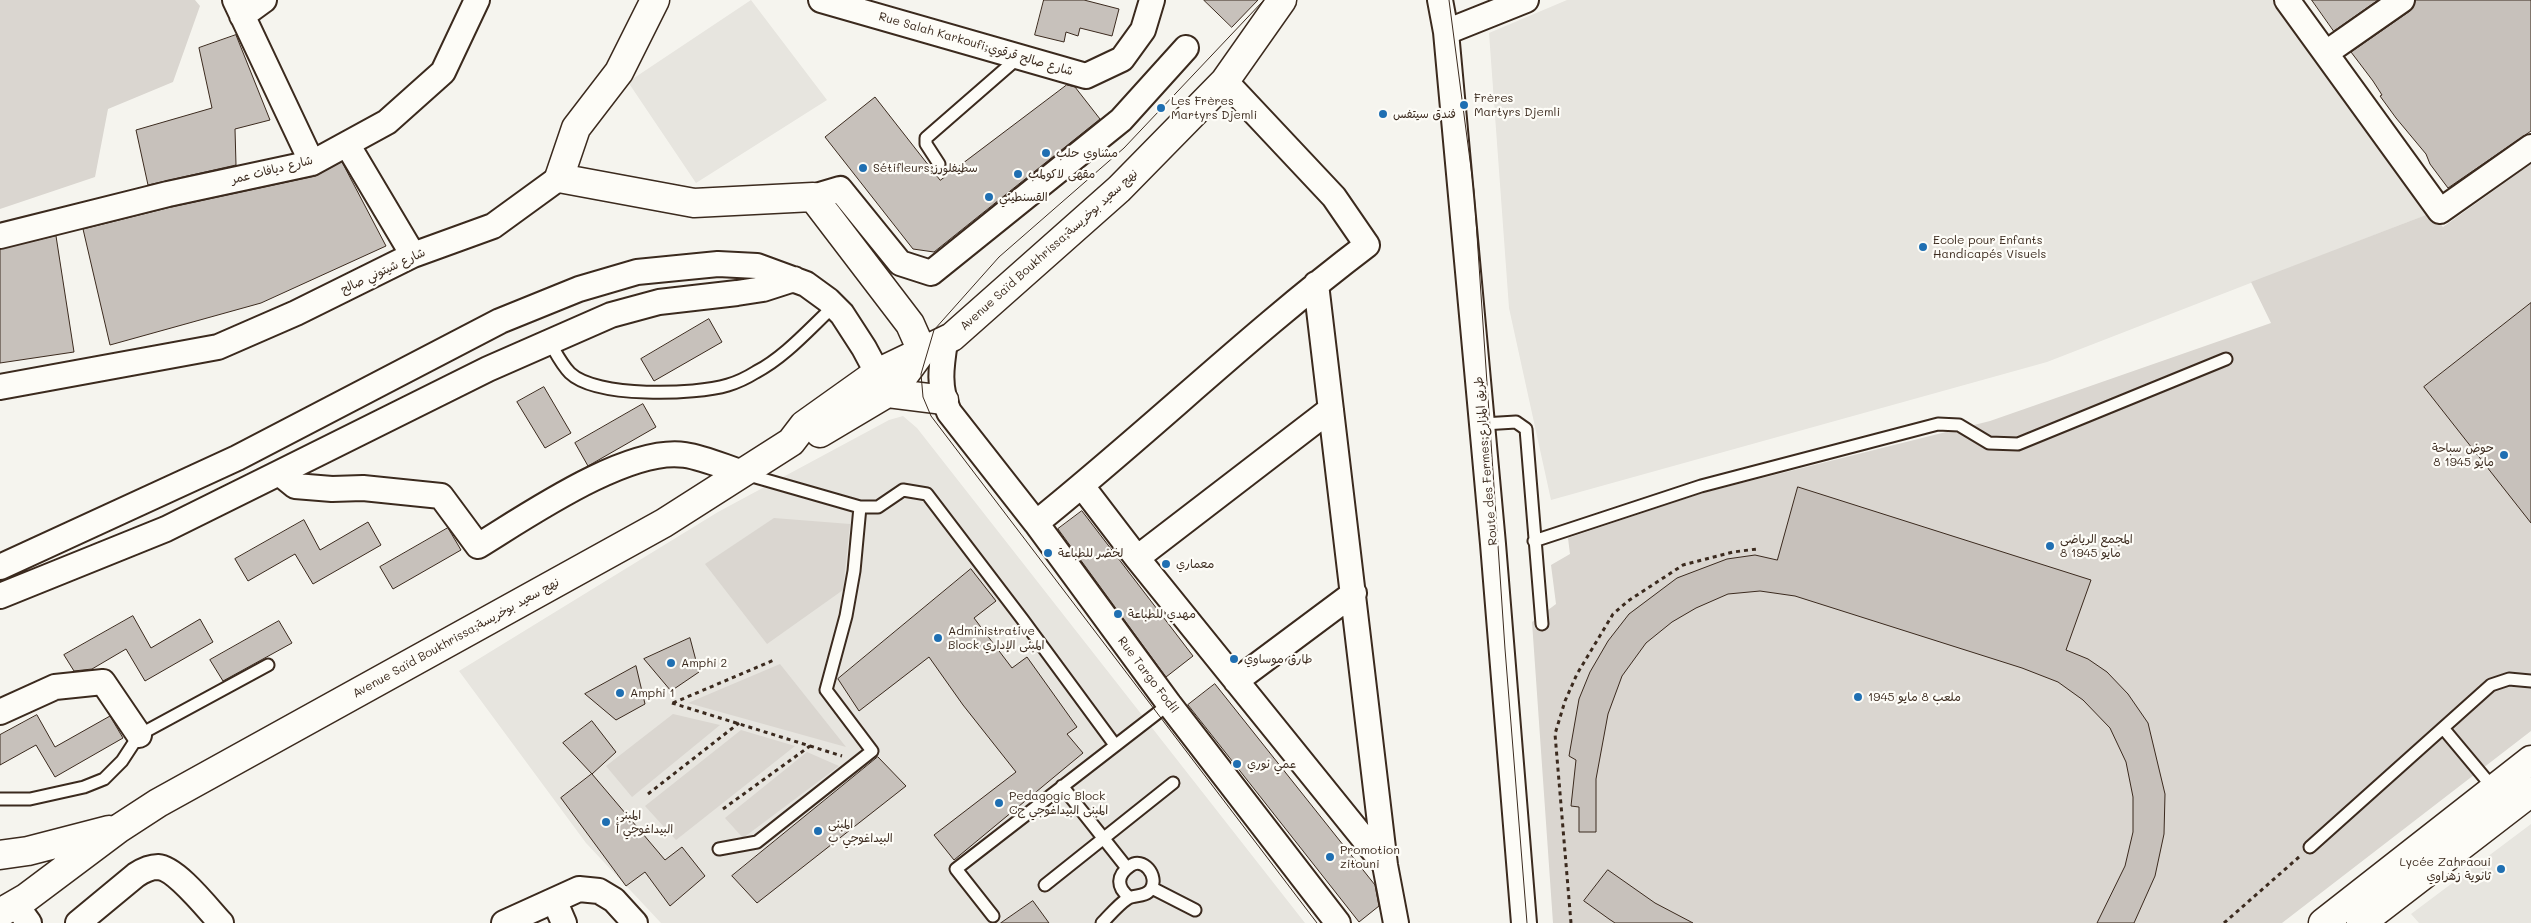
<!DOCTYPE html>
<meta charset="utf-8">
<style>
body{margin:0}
canvas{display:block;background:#f5f4ee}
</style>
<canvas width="2531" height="923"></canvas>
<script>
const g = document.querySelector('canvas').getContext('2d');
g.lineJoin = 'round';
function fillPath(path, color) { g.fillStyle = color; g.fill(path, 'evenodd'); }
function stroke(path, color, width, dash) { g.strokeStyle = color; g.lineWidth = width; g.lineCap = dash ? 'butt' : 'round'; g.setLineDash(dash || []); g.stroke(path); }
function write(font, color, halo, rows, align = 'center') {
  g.font = font + ' Mali,"Playpen Sans Arabic",sans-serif'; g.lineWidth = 4.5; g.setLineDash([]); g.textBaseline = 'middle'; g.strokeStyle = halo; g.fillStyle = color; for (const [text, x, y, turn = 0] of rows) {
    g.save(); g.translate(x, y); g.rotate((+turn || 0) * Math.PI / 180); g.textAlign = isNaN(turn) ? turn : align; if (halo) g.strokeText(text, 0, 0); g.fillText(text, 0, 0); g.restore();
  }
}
const built = new Path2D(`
 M751,0L827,100L696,183L628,82Z
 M1567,0H2277L2431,213L2047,362L1551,500L1509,308L1489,33Z
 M903,416L917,428L1305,923H661L586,843L459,671L718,512L889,420Z
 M2531,824V923H2419L2411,914Z`);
const green = new Path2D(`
 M0,0H195L200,6L173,82L108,109L95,177L0,209Z
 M2531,164V731L2282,923H1553L1532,622L1556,604L1551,565L1570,554L1568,538L1702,493L1990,421L2271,323L2251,282L2431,213L2443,227Z
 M774,518L850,524L843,590L767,644L705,564Z
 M780,664L846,747L688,703Z
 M673,714L720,725L632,797L606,766Z
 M741,730L795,746L676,840L645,806Z
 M807,752L839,766L743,838L725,818Z`);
const building = new Path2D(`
 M1044,0H1084L1119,9L1112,36L1080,28L1078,36L1066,32L1064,42L1035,35Z
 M1204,0H1258L1232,27Z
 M2312,0H2378L2334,31Z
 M2416,0H2531V131L2448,188L2430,164L2426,154L2396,118L2380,96L2382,95L2373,81L2351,52L2410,11Z
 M236,35L270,120L235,129L236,165L148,185L136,130L212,108L199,48Z
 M1067,85L1075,87L1100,119L934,252L913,249L825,137L875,97L940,180Z
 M342,162L386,246L261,303L110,345L83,229L171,207L315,176Z
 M56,236L74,352L0,363V249Z
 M2531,303V523L2424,387Z
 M709,319L722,342L654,381L641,359Z
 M544,387L571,433L545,448L517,402Z
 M643,404L656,427L588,466L575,443Z
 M1798,487L2091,580L2066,650L2088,659L2107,672L2128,694L2148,723L2165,794L2164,834L2155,876L2134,923H2097L2125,866L2133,832V797L2126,762L2110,728L2083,700L2058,682L2022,668L1795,596L1760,591L1728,594L1696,608L1672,622L1646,643L1622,676L1608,714L1596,779V832H1579V807L1571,806L1576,760L1569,756L1579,699L1590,672L1608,641L1629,614L1677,578L1727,559L1755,555L1777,560Z
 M1082,511L1193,656L1166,677L1058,529Z
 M304,520L320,550L368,522L381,545L313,584L295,554L248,581L235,559Z
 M448,528L461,550L393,589L380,567Z
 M971,569L996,601L974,618L1012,668L1027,657L1077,727L1067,734L1083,753L954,860L934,835L1016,772L963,705L929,657L859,711L838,679Z
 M133,616L151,648L200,619L213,642L145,681L126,649L92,669L74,671L64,655Z
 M279,621L292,643L223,681L210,660Z
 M690,638L699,672L671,691L644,659Z
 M636,666L645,704L616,720L585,694Z
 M1215,684L1375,885L1379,906L1359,922L1188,705Z
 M37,715L55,747L110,716L123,738L55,777L36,745L0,765V735Z
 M592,721L616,752L592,774L563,743Z
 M878,757L906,786L757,903L732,876Z
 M592,774L665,860L682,847L705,876L670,906L645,872L626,886L561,798Z
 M1608,870L1655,903L1693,923H1615L1609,919L1584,901Z
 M1033,901L1049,923H1001Z`);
const path = new Path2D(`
 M672,703L810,746L723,809
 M673,703L774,660
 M810,746L842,756
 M648,794L739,723
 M1571,923L1555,734L1565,701L1577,674L1613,614L1628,601L1683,565L1733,552L1757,549
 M2224,923L2299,857`);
const service = new Path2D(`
 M939,164L926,144V138L1019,57
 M549,341C555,351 561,364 570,373C596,398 695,395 728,385C738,382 748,377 756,372C785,357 810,328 834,306
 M1483,424L1516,422L1526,429L1542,624
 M860,507H878L903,490L927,494L1023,620L1115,745
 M1534,541L1701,486L1938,424L1959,425L1989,443L2018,444L2226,359
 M2443,728L2494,789
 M1062,786L1127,868
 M0,799H30L84,787L104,779L122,761L139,735L268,665
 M2310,847L2491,685L2509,679L2531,681
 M719,849L757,842L872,751L826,690L846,616L854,571L860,507L745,474
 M1045,885L1173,783
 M1152,888L1195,910
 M993,916L956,869L1169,704
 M1102,923C1110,915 1118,905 1127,899C1134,894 1145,898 1151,889C1159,876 1143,856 1130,866C1117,875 1116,887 1129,897`);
const minor = new Path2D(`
 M235,0L312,163
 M821,0L1086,76L1122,59L1143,30L1152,0
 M1440,0L1446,32L1493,544L1524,923
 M2287,0L2440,211L2531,147
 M242,16L264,0
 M1446,32L1526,0
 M2326,53L2402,0
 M347,144L413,255
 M813,197L840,189L900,263L931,273L1121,120L1186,48
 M0,236L168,194L312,163L387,122L443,72L477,0
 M1316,284L1385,865L1396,923
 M945,342C941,367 938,388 949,412L1036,523L1169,704L1338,923
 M0,387L218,347L296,313L413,255L493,226L559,178
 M279,473L488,369L611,315L659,302L737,293L763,289L794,279
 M1082,486L1137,558L1385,865
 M1036,523C1148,433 1252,332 1367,245L1334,197L1225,81
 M1137,558L1331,409
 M0,567L237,458L500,321L579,289L637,272L718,264L757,266L806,284L828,300L842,314L864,348L886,389
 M0,596L166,529L279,473L295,486L332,489L363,488L441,496L478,546C527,516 628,446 685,455C705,458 724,467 743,473
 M1236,681L1354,593
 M0,712L55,687L103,682L139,735
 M555,902L564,923
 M16,905L29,923
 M78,923L136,875C142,871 150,867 158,867C176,868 208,909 221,923
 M504,923L579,889L599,891L614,900L635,923`);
const tertiary = new Path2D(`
 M655,0L619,72L576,128L559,178L694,203L813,197L910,324L922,351`);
const secondary = new Path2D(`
 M2323,923L2531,760
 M2361,923L2531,792`);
const primary = new Path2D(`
 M888,393L944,400
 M820,433L894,389L921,352
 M0,855L28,851L109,830
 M0,913L26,898L118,829L158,803L664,523L791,442L804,425L877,373L952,337L1119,189L1225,81L1282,0`);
const tram = new Path2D(`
 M1264,0L1124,148L999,257L934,330L921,374L923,397L931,416L1317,923
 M1449,0L1474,191L1505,649L1527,923`);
const markers = [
 [1464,105,5,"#1f6fb2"],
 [1161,108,5,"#1f6fb2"],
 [1383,114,5,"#1f6fb2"],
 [1046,153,5,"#1f6fb2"],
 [863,168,5,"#1f6fb2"],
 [1018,174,5,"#1f6fb2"],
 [989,197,5,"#1f6fb2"],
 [1923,247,5,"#1f6fb2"],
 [2504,455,5,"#1f6fb2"],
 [2050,546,5,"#1f6fb2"],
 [1048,553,5,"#1f6fb2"],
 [1166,564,5,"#1f6fb2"],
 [1118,614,5,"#1f6fb2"],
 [938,638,5,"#1f6fb2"],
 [1234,659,5,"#1f6fb2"],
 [671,663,5,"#1f6fb2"],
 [620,693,5,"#1f6fb2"],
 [1858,697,5,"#1f6fb2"],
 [1237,764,5,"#1f6fb2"],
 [999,803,5,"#1f6fb2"],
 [606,822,5,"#1f6fb2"],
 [818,831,5,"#1f6fb2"],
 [1330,857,5,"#1f6fb2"],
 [2501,869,5,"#1f6fb2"]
];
const streetNames = [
 ["Rue Salah Karkoufi;شارع صالح قرقوي",976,44,16],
 ["شارع ديافات عمر",272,170,-14],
 ["Avenue Saïd Boukhrissa;نهج سعيد بوخريسة",1049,250,-42],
 ["شارع شيتوني صالح",383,271,-25],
 ["Route des Fermes;طريق المزارع",1486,461,-95],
 ["Avenue Saïd Boukhrissa;نهج سعيد بوخريسة",456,638,-29],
 ["Rue Targo Fodil",1148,675,53]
];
const poiNames = [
 ["Frères",1474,98],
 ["Martyrs Djemli",1474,112],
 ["Les Frères",1171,101],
 ["Martyrs Djemli",1171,115],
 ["فندق سيتفس",1393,114],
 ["مشاوي حلب",1056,153],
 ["Sétifleurs;سطيفلورز",873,168],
 ["مقهى لاكولمب",1028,174],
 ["القسنطيني",999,197],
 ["Ecole pour Enfants",1933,240],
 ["Handicapés Visuels",1933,254],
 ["حوض سباحة",2494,448,"right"],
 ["8 مايو 1945",2494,462,"right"],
 ["المجمع الرياضي",2060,539],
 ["8 مايو 1945",2060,553],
 ["لخضر للطباعة",1058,553],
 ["معماري",1176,564],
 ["مهدي للطباعة",1128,614],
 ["Administrative",948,631],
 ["Block المبنى الإداري",948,645],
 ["طارق موساوي",1244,659],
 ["Amphi 2",681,663],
 ["Amphi 1",630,693],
 ["ملعب 8 مايو 1945",1868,697],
 ["عمي نوري",1247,764],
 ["Pedagogic Block",1009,796],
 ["Cالمبنى البيداغوجي ج",1009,810],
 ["المبنى",616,815],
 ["البيداغوجي أ",616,829],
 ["المبنى",828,824],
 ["البيداغوجي ب",828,838],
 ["Promotion",1340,850],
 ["zitouni",1340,864],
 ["Lycée Zahraoui",2491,862,"right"],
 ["ثانوية زهراوي",2491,876,"right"]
];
fillPath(built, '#e7e5df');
fillPath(green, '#dad6d0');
fillPath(building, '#c7c1bb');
stroke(building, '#3b2a1e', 1);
stroke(service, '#3b2a1e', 15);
stroke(minor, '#3b2a1e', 28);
stroke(tertiary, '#3b2a1e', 31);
stroke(secondary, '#3b2a1e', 31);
stroke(primary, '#3b2a1e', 31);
stroke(path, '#3b2a1e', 3, [4, 4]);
stroke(service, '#fdfcf7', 11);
stroke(minor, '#fdfcf7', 24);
stroke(tertiary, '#fdfcf7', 28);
stroke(secondary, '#fdfcf7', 28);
stroke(primary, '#fdfcf7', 28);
stroke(tram, '#3b2a1e', 1);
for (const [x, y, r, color] of markers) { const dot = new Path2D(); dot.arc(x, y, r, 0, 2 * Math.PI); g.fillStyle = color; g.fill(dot); stroke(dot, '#fdfcf7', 2); }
write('12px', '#3b2a1e', '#fdfcf7', streetNames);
write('12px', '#3b2a1e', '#fdfcf7', poiNames, 'left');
</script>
